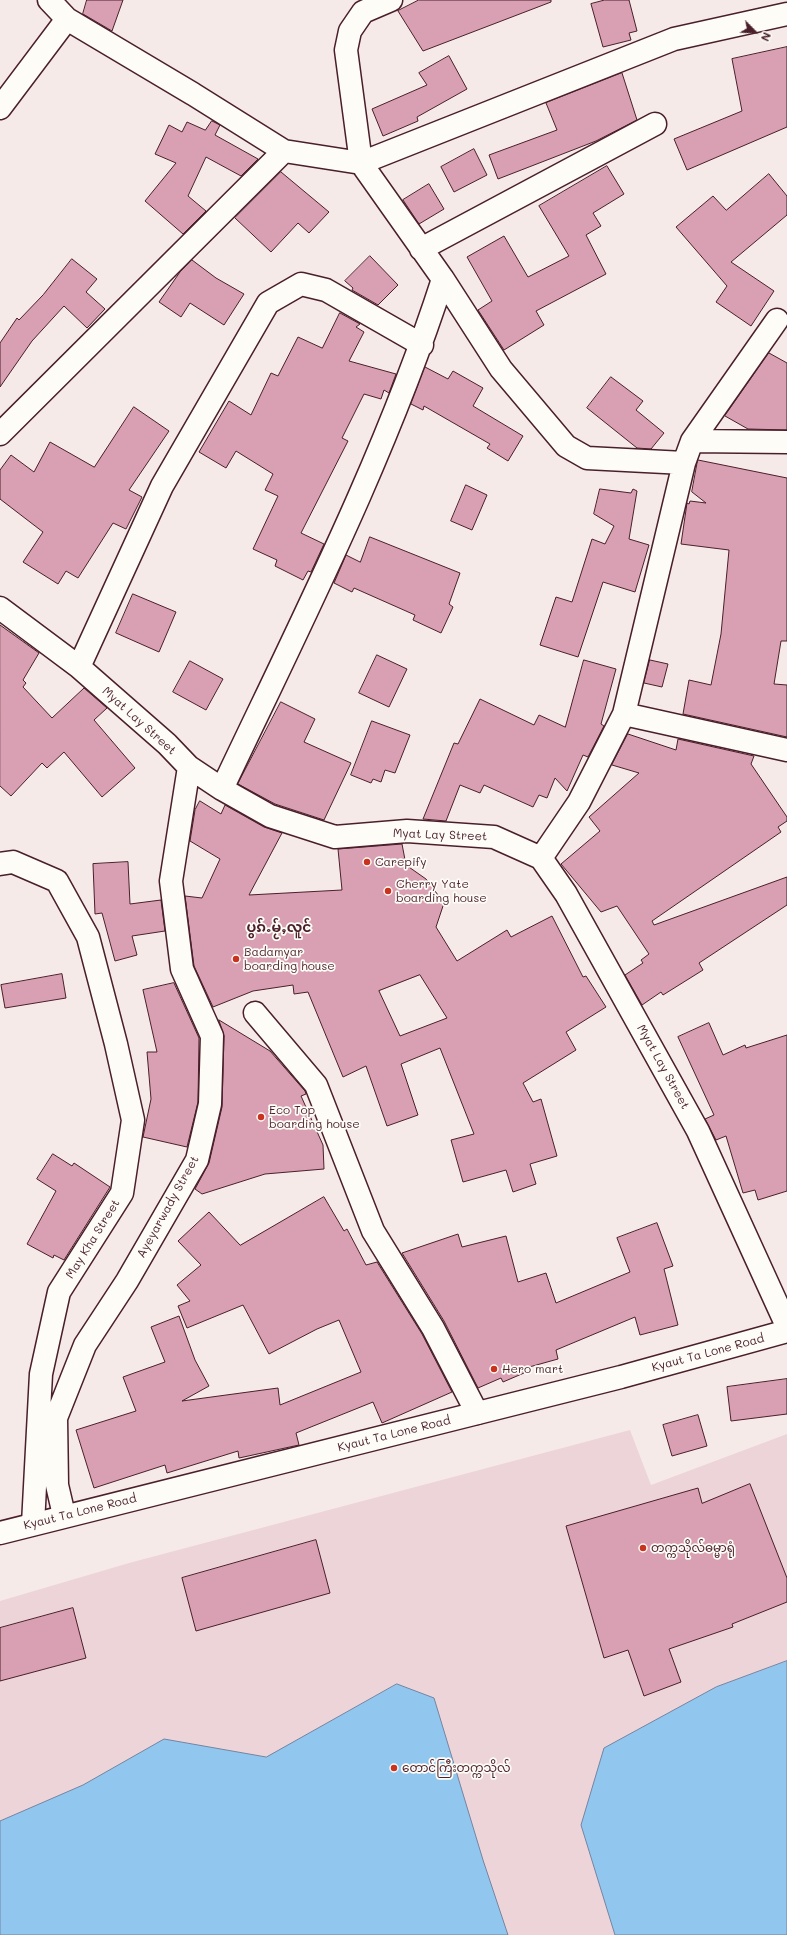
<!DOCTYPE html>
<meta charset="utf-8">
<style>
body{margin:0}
#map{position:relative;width:787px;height:1935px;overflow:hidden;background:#f6eae9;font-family:Mali,sans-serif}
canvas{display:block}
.north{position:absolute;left:735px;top:12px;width:40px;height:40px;-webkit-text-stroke:3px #fdfcf7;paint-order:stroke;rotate:114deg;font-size:11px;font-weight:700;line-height:16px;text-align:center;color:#4a1f2b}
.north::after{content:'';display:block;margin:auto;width:14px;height:18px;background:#4a1f2b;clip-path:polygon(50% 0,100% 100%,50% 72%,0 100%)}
</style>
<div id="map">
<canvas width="787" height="1935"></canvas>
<div class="north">N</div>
</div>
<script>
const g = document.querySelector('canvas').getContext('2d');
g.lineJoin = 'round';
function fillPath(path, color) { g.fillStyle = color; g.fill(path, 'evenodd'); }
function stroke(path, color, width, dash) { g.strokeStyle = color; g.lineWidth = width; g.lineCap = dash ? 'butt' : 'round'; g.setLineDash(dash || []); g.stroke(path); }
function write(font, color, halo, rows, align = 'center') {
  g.font = font + ' Mali,"Noto Sans Myanmar",sans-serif'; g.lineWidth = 3.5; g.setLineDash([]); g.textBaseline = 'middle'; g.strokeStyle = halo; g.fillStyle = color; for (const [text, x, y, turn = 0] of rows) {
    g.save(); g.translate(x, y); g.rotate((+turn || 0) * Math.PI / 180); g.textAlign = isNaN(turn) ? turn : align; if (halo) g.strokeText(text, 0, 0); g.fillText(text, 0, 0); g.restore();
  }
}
const built = new Path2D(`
 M630,1430L651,1485L787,1434V1935H0V1601L129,1563Z`);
const water = new Path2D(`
 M787,1661V1935H615L581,1825L604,1748L716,1687Z
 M397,1684L434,1698L483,1860L508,1935H0V1821L83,1785L164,1739L266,1757Z`);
const building = new Path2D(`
 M87,0H123L112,31L83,14Z
 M419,0H551V2L423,51L398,11Z
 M605,0H629L637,31L629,33L631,40L603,47L591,4Z
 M787,47V127L687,170L674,139L742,111L732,59Z
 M449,56L467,89L417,117L418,121L383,136L372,109L427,85L419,73Z
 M622,73L637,120L596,141L498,179L489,155L557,130L546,103Z
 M212,121L220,125L215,135L258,159L241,176L206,157L188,196L206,211L183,234L145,201L176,163L155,154L169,125L182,132L187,122L205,130Z
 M474,149L487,175L454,192L441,167Z
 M607,166L624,194L593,213L601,226L586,235L606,274L536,311L544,325L504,350L478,310L492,301L467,257L504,236L528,277L569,256L539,206Z
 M281,172L329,212L309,233L298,223L271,252L235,218Z
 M769,174L787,196V215L731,262L774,291L751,326L716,302L727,286L676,227L713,196L726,210Z
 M429,184L444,209L419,224L403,200Z
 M370,256L398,285L378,305L352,290L353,288L345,281Z
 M72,259L97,279L86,292L105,309L87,328L64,306L32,341L0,387V343L17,318L19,320L43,295Z
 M192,260L216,278L244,294L224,325L190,303L181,317L159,302L180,272Z
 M340,313L360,324L356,327L364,332L349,361L396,374L389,393L384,390L381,399L364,394L342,438L348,441L301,533L324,544L311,572L308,571L303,580L275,566L277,560L253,549L278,496L265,490L273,474L236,451L226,468L199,452L229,401L251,415L271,373L278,376L298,337L322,348Z
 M769,353L787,363V430L748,429L725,416Z
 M425,367L448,379L453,371L483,388L473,406L523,436L508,461L487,448L490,444L424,406L423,410L411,404Z
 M611,377L643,401L636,410L664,433L651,449L637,448L587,408Z
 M134,407L169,431L129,490L142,497L126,529L113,523L78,578L66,571L58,584L23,562L43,532L0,499V470L11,455L34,472L50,442L94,467Z
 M698,460L787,478V641H781L774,684L787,685V737L683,714L689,680L711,685L721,634L729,550L681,544L687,503L689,504L690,501L706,503L692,492Z
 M466,485L487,495L472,530L451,521Z
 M600,489L631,493L633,489L637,491L629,539L649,545L635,592L603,582L578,657L540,645L556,597L572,602L592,539L605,544L614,526L594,514Z
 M370,537L460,573L449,604L453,607L441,633L413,620L415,615L354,588L352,592L334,583L346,555L360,562Z
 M133,594L176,612L159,652L116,633Z
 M0,625L39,653L23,680L26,683L23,687L52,718L84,688L107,708L94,720L135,768L102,797L64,752L47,768L42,763L11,796L0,786Z
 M377,655L407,669L389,707L359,693Z
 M584,660L616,669L601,724L604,726L588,757L583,755L567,791L555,778L547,798L539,795L533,807L484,785L480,793L460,785L446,821L423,819L454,743L458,744L480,699L534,725L539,715L565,727Z
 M650,660L668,664L662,687L644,683Z
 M190,661L223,679L206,710L173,692Z
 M281,702L315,719L304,742L351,763L324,820L275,804L238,784Z
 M372,721L410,735L395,773L385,770L381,782L373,779L371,783L351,775Z
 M628,734L676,750L678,739L754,756L751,764L787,817V821L778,827L781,832L652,921L654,925L787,877V905L699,963L703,970L663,995L661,992L642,1005L625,975L643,963L641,960L649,954L617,906L601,912L561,864L600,831L589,817L639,773L612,765Z
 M200,801L221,814L225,805L264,827L282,833L249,895L342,890L338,849L402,844L406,865L426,879L444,903L436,927L457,961L507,930L511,937L552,916L583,977L586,976L606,1007L566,1032L576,1050L523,1083L533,1102L541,1099L557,1156L530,1164L536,1184L513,1192L506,1170L463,1182L451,1140L474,1134L440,1048L401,1064L418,1115L387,1126L366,1066L343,1077L308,992L294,994L293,985L253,991L213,1007L194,966L185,896L202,898L220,859L190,841L195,810ZM420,975L447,1018L400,1036L379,991Z
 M128,862L130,904L161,900L165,931L132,936L137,955L115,961L102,913L95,914L93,864Z
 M62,974L66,998L5,1008L1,985Z
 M174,983L199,1038L198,1102L187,1147L143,1137L151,1099L147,1052H157L143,990Z
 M219,1020L270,1051L305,1091L306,1094L301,1096L323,1145L324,1169L265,1174L202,1194L195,1189L209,1163L222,1107L224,1036Z
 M709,1023L723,1055L745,1045L746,1048L787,1035V1191L758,1200L755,1190L743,1193L726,1136L716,1140L705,1119L714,1115L678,1037Z
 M53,1154L72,1166L74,1163L110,1187L64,1260L54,1255L53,1258L27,1244L56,1191L37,1179Z
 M324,1197L344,1231L347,1229L366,1265L377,1262L422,1334L452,1392L382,1423L373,1402L296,1433L299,1445L239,1458L238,1451L167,1473L165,1465L94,1488L76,1430L136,1411L123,1377L165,1362L151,1327L179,1316L195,1360L209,1386L182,1401L278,1388L280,1405L361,1372L339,1320L317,1329L269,1354L243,1305L187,1328L178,1306L190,1301L177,1285L201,1265L178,1241L209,1212L240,1245Z
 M657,1223L673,1266L664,1269L678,1325L640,1335L635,1317L556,1350L558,1359L522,1369L524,1373L503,1382L501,1378L478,1388L444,1321L402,1253L458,1234L462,1247L506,1236L518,1282L546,1273L556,1303L630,1272L617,1238Z
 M787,1379V1414L731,1421L727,1387Z
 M698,1415L707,1446L672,1456L663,1425Z
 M750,1484L787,1578V1602L732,1624L733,1627L669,1649L681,1682L644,1696L628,1650L604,1658L566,1526L698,1488L702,1503Z
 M316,1540L330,1593L196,1631L182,1578Z
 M73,1608L86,1658L0,1681V1628Z`);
const minor = new Path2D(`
 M49,0L67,19L193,94L284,151L361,163L674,39L787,14
 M391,0L363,12L350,31L346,50L361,163L443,279L501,369L566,446L587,458L684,463
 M0,108L67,19
 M421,249L655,124
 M0,434L284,151
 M692,441L787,442
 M0,608L79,667L167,744L189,767L222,789L270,816L335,837L407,831L494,837L541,858L566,894L698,1131L787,1326
 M79,667L162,486L268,303L301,284L326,290L422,345
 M624,714L787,750
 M222,789C301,622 386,456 443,279
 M541,858L579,802L624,714L684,463L692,441L777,320
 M0,864L13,862L57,881L88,937L116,1044L133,1120L122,1193L59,1292L41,1374L33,1524
 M255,1013L316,1085L373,1231L433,1328L477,1413
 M64,1515L57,1485L56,1418L85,1345L127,1281L197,1160L210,1104L212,1036L182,969L171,881L189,767`);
const secondary = new Path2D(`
 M0,1533L621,1377L787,1331`);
const markers = [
 [367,862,4,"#c8321e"],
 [388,891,4,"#c8321e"],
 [236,959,4,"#c8321e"],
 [261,1117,4,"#c8321e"],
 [494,1369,4,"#c8321e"],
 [643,1548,4,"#c8321e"],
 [394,1768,4,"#c8321e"]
];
const streetNames = [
 ["Myat Lay Street",139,721,42],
 ["Myat Lay Street",440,835,2],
 ["Myat Lay Street",663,1067,61],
 ["Ayeyarwady Street",168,1207,-61],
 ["May Kha Street",93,1239,-58],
 ["Kyaut Ta Lone Road",708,1353,-15],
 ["Kyaut Ta Lone Road",394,1434,-14],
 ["Kyaut Ta Lone Road",80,1512,-14]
];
const poiNames = [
 ["Carepify",375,862],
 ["Cherry Yate",396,884],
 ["boarding house",396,898],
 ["Badamyar",244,952],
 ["boarding house",244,966],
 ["Eco Top",269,1110],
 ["boarding house",269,1124],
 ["Hero mart",502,1369],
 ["တက္ကသိုလ်ဓမ္မာရုံ",651,1548],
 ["တောင်ကြီးတက္ကသိုလ်",402,1768]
];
const quarterNames = [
 ["ပွၵ်ႉမႂ်ႇလူင်",279,928]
];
fillPath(built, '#edd4d8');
fillPath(water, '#91c7ef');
stroke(water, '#7584a1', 1);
fillPath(building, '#d8a0b2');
stroke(building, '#4a1f2b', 1);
stroke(minor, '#4a1f2b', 25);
stroke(secondary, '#4a1f2b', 25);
stroke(minor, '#fdfcf7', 22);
stroke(secondary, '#fdfcf7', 22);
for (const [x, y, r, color] of markers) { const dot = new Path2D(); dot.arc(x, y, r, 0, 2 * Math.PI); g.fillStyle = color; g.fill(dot); stroke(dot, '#fdfcf7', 1.5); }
write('12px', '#4a1f2b', '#fdfcf7', streetNames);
write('12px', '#4a1f2b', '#fdfcf7', poiNames, 'left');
write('bold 14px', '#4a1f2b', '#fdfcf7', quarterNames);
</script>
